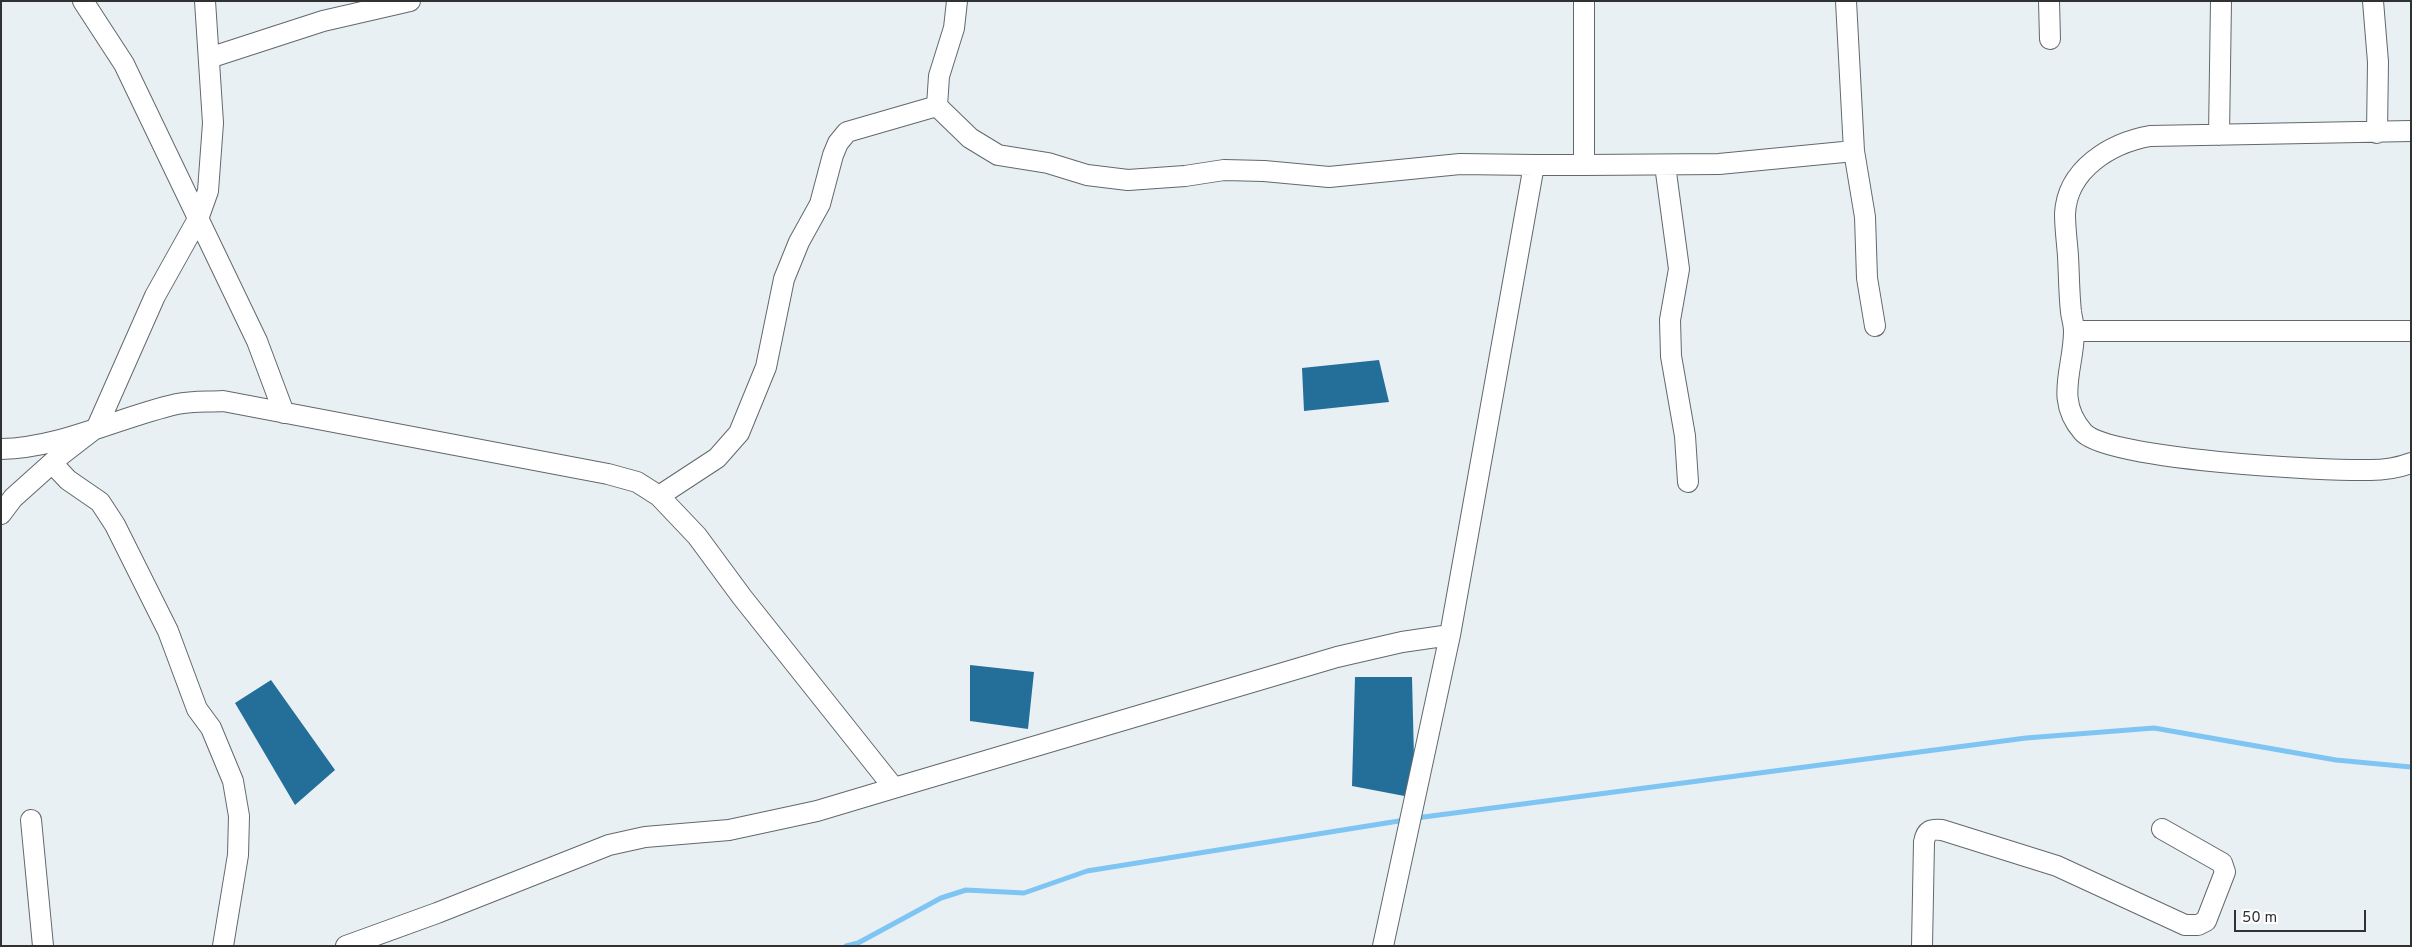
<!DOCTYPE html>
<style>
body{margin:0}
#map{position:relative;width:2412px;height:947px;overflow:hidden;background:#e9f0f4;font-family:Overpass,sans-serif}
canvas{display:block}
.frame{position:absolute;inset:0;border:2px solid #2f3133;pointer-events:none}
.scale{position:absolute;left:2234px;top:910px;width:132px;height:22px;box-sizing:border-box;border:2px solid #2f3133;border-top:0;padding-left:6px;font-size:15px;line-height:18px;white-space:nowrap;color:#2f3133;-webkit-text-stroke:4px #fff;paint-order:stroke}
</style>
<div id="map">
<canvas width="2412" height="947"></canvas>
<div class="frame"></div>
<div class="scale">50 m</div>
</div>
<script>
const g = document.querySelector('canvas').getContext('2d');
g.lineJoin = 'round';
function stroke(path, color, width, dash) { g.strokeStyle = color; g.lineWidth = width; g.lineCap = dash ? 'butt' : 'round'; g.setLineDash(dash || []); g.stroke(path); }
function fillPath(path, color) { g.fillStyle = color; g.fill(path, 'evenodd'); }
const stream = new Path2D(`
 M1416,818L2026,738L2154,728L2336,760L2411,767
 M846,946L858,943L941,898L966,890L1024,893L1087,871L1405,820`);
const building = new Path2D(`
 M1379,360L1389,402L1304,411L1302,368Z
 M970,665L1034,672L1028,729L970,721Z
 M1355,677H1412L1415,798L1352,786Z
 M271,680L335,770L295,805L235,703Z`);
const street = new Path2D(`
 M83,1L124,64L257,341L284,413
 M957,1L954,28L939,76L937,106L970,138L998,155L1048,163L1087,175L1128,180L1185,176L1224,170L1264,171L1329,177L1460,164L1534,165
 M1846,1L1854,151L1865,217L1867,278L1875,326
 M2049,1L2050,39
 M2373,1L2378,62L2377,133
 M209,58L323,21L410,1
 M2411,131L2150,136C2111,143 2067,169 2065,214C2065,228 2067,242 2068,256C2069,274 2069,294 2071,312C2072,319 2074,325 2074,331C2074,369 2054,399 2083,432C2107,460 2325,471 2370,470C2384,470 2398,468 2411,463
 M2219,135L2221,1
 M1584,165L1719,164L1854,151
 M1665,165L1679,269L1670,320L1671,356L1685,436L1688,482
 M2074,331H2411
 M1,449C61,448 119,417 177,404C192,401 208,402 223,401L608,474L637,482L659,496L697,536L742,597L894,788L1337,657L1402,642L1450,635L1534,165H1584V1
 M52,463L68,480L100,502L115,525L168,631L197,709L211,728L233,781L239,816L238,855L223,946
 M659,496L717,458L739,433L766,367L784,279L799,242L820,204L833,155L838,143L847,132L937,106
 M1,514L13,498L62,454L97,427L155,296L198,219L208,191L213,123L205,1
 M31,820L43,946
 M346,946L437,913L609,845L645,837L729,830L817,811L894,788
 M1383,946L1450,635
 M1922,946L1924,842C1926,830 1931,829 1942,830L2057,866L2185,925H2198L2206,921L2225,872L2222,863L2162,829`);
stroke(stream, '#7ec5f4', 5);
fillPath(building, '#246f99');
stroke(street, '#62686c', 22);
stroke(street, '#fff', 20);
</script>
